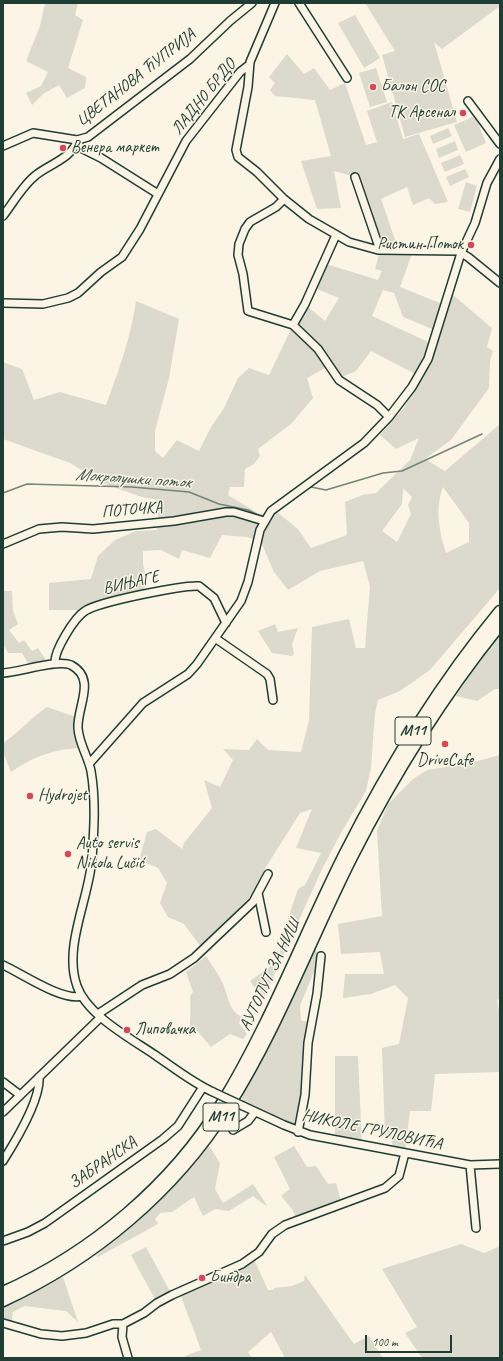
<!DOCTYPE html>
<meta charset="utf-8">
<style>
body{margin:0}
#map{position:relative;width:503px;height:1361px;overflow:hidden;background:#fcf5e5;font-family:Caveat,sans-serif}
canvas{display:block}
.frame{position:absolute;inset:0;border:4px solid #1f3d34;pointer-events:none}
.scale{position:absolute;left:365px;top:1335px;width:87px;height:18px;box-sizing:border-box;border:2px solid #1f3d34;border-top:0;padding-left:5px;font-size:12px;line-height:14px;white-space:nowrap;color:#1f3d34;-webkit-text-stroke:3px #fcf5e5;paint-order:stroke}
</style>
<div id="map">
<canvas width="503" height="1361"></canvas>
<div class="frame"></div>
<div class="scale">100 m</div>
</div>
<script>
const g = document.querySelector('canvas').getContext('2d');
g.lineJoin = 'round';
function fillPath(path, color) { g.fillStyle = color; g.fill(path, 'evenodd'); }
function stroke(path, color, width, dash) { g.strokeStyle = color; g.lineWidth = width; g.lineCap = dash ? 'butt' : 'round'; g.setLineDash(dash || []); g.stroke(path); }
function write(font, color, halo, rows, align = 'center') {
  g.font = font + ' Caveat,sans-serif'; g.lineWidth = 3; g.setLineDash([]); g.textBaseline = 'middle'; g.strokeStyle = halo; g.fillStyle = color; for (const [text, x, y, turn = 0] of rows) {
    g.save(); g.translate(x, y); g.rotate((+turn || 0) * Math.PI / 180); g.textAlign = isNaN(turn) ? turn : align; if (halo) g.strokeText(text, 0, 0); g.fillText(text, 0, 0); g.restore();
  }
}
const green = new Path2D(`
 M45,3H78L75,15L83,20L68,68L86,77L85,88L67,98L59,85L43,94L32,105L26,93L41,86L48,72L26,61L40,26Z
 M365,3H500V6L442,49L434,42L457,122L405,137L382,55L395,51Z
 M355,15L380,58L364,68L338,23Z
 M287,54L304,74L314,68L330,90L345,83L366,145L377,142L367,111L392,102L403,139L419,134L448,202L435,204L429,198L413,205L407,187L381,199L399,251H413L400,287L445,305L437,331L403,317L394,293L383,290L372,316L437,346L453,295L492,328L487,347L493,351L490,361L489,388L451,440L425,459L445,471L500,424V588L430,670L400,691L378,700L375,713L371,768L366,791L342,831L322,869L263,1000L250,981L279,960L281,939L298,889L305,885L321,853L296,848L312,809L300,813L264,870L254,892L215,935L201,947L184,924L168,917L160,903L167,883L158,868L139,860L147,832L156,829L182,849L184,843L212,808L204,780L220,787L233,760L223,749L249,750L257,739L268,750L301,752L309,720L312,627L349,619L356,648H365L370,586L363,561L320,571L288,590L274,572L261,542L247,537L222,535L210,558L182,550L179,559L161,550L143,551V564L147,581L143,591L80,610H49V583L91,579L98,556L115,540L136,531L157,530L159,500L142,497L105,484L70,463L3,439V362L22,369L34,400L60,392L106,405C119,370 131,337 136,301L179,319L169,378L155,431V451L163,458L177,440L199,451L211,427L223,410L238,378L249,368L269,375L293,325L329,366L307,378L313,398L291,424L258,449L260,456L254,464L245,469L244,487H230L228,495L259,514L277,512L298,529L311,548L347,535L345,502L362,495L376,493L410,460L419,438L396,449L380,435L403,409L423,378L371,351L356,371L342,377L319,347L296,326L307,306L325,321L339,298L312,287L323,263L378,280L382,271L375,269L380,250L355,177L334,171L341,208L317,209L301,161L331,156L315,100L275,96L270,90L275,83L269,77ZM443,487L469,523V542L446,553C439,532 435,508 443,487ZM403,488L412,497L408,505L411,514L397,542L382,531L402,504Z
 M376,68L387,102L370,107L359,73Z
 M475,116L486,143L466,152L454,125Z
 M448,128L452,136L433,144L430,136Z
 M455,141L458,150L439,158L436,149Z
 M460,155L464,164L445,172L441,163Z
 M465,169L469,177L450,186L446,177Z
 M466,182L477,186L470,212L458,209Z
 M3,591H12L13,610L18,624L9,630L19,643L24,640L32,651L38,648L46,660L29,665L22,653H8L3,644Z
 M275,624L278,632L298,628L292,644L294,654L292,656L272,653L258,631Z
 M500,633V689H495L477,701L456,696L486,650Z
 M47,707L79,718L82,748C56,748 32,757 11,772L3,752V743C19,732 31,718 47,707Z
 M500,755V998L497,1000L500,1018V1072L435,1074L431,1111H410L405,1153L394,1150L391,1140L385,1135L382,1048L399,1044L408,998L395,985L371,994L343,998L345,974H384L380,952L341,954L338,924L382,916L377,831L388,804L413,779L427,770L470,763Z
 M314,948L320,957L300,1006L301,1020L312,1023L298,1132L243,1106L242,1093L281,1019Z
 M206,956C212,965 219,975 223,984C228,995 229,1012 242,1017L239,1023L247,1034L243,1039L230,1034L211,1047L198,1032L189,1037C190,1026 191,1006 190,996L193,992L186,972Z
 M335,1056H358L362,1145L335,1140Z
 M208,1144L220,1163L215,1189L223,1203L253,1184L266,1204V1206L253,1196L229,1211L215,1209L203,1216L194,1197L172,1212L160,1213L155,1219L158,1224L98,1257L96,1256L161,1198Z
 M294,1146L307,1167L316,1166L328,1184L336,1183L342,1205L296,1218L292,1209L282,1197V1195L290,1189L274,1157Z
 M461,1244L484,1253L500,1246V1358H422L405,1333L417,1327L382,1269Z
 M146,1247L172,1295L157,1303L131,1255Z
 M253,1257L268,1290H273L274,1288L292,1286L304,1281L305,1275L354,1344L369,1336L383,1358H285L271,1332L248,1352L252,1358H186L185,1356L201,1350L179,1291Z
 M63,1277L78,1322L66,1311L24,1306L13,1312L11,1326L3,1323V1306L38,1291Z`);
const stream = new Path2D(`
 M311,487L326,490L383,473L402,471L482,434
 M3,493L27,484L132,487L189,492L219,504L248,510L260,516`);
const minor = new Path2D(`
 M275,3L250,62L248,87L236,150L238,157L257,172L284,199L309,219L349,242L378,250L458,251L468,257L500,283
 M299,3L347,78
 M468,101L500,144
 M77,140L80,147L83,149L101,158L158,194
 M3,146L33,133L77,140L88,137L190,59L230,21L252,3
 M355,177L380,250
 M284,199L276,207L250,222L245,229L239,244L238,255L243,274L248,311L293,325L318,349L339,380L377,405L389,417
 M3,216C13,203 23,185 36,175C48,165 74,157 77,140
 M3,303L43,304L68,298L78,293L101,272L122,257L140,229L186,141L240,72L249,65
 M293,325L305,304L336,235
 M3,544L39,529L62,527L93,529L174,521L226,512H234L264,521
 M215,638L267,674L270,679L273,700
 M55,663C54,651 74,618 85,611C98,602 182,585 199,586L214,598L226,623
 M3,673C20,672 58,659 71,665C97,679 77,706 78,728C79,744 88,756 91,771C96,800 94,830 92,859C89,899 63,947 77,986C87,1015 130,1038 155,1055C174,1068 193,1083 213,1092
 M89,764L143,703L188,674L197,664L241,601L248,582L260,530L271,511L364,443L389,417L412,387L428,359L461,253L475,223L487,183L500,159
 M258,893L266,932
 M3,965C21,973 63,1002 82,996
 M98,1014L142,985L170,974L194,958L253,902L268,874
 M3,1082L20,1095
 M243,1106L284,1125L310,1135L470,1165L500,1164
 M3,1112L101,1017
 M233,1130L248,1121L255,1112
 M298,1132L305,1095L308,1043L317,994L321,956
 M3,1161C15,1142 41,1099 39,1077
 M470,1165L476,1228
 M3,1241L28,1232L45,1223L163,1139L178,1126L203,1087
 M3,1323L41,1334L62,1336L86,1333L113,1324H123
 M123,1324L144,1313L157,1303L172,1295L242,1264L259,1252L272,1234L285,1225L385,1188L399,1176L405,1153
 M123,1324L122,1337L128,1358`);
const highway = new Path2D(`
 M3,1292C91,1253 172,1185 222,1103C270,1024 303,937 344,855C388,768 438,686 500,611
 M3,1301C94,1259 174,1192 228,1107C278,1028 310,940 352,857C394,774 442,697 500,625`);
const minorBridge = new Path2D(`
 M213,1092L243,1106`);
const markers = [
 [373,87,4,"#d1495b"],
 [463,113,4,"#d1495b"],
 [63,148,4,"#d1495b"],
 [471,245,4,"#d1495b"],
 [445,744,4,"#d1495b"],
 [30,796,4,"#d1495b"],
 [68,854,4,"#d1495b"],
 [127,1030,4,"#d1495b"],
 [202,1278,4,"#d1495b"]
];
const shields = [
 [413,731,36],
 [221,1117,36]
];
const shieldNames = [
 ["M11",413,731],
 ["M11",221,1117]
];
const streetNames = [
 ["ЦВЕТАНОВА ЋУПРИЈА",136,78,-38],
 ["ЛАДНО БРДО",204,97,-51],
 ["ПОТОЧКА",132,510,-5],
 ["ВИЊАГЕ",131,583,-13],
 ["АУТОПУТ ЗА НИШ",270,975,-65],
 ["НИКОЛЕ ГРУЛОВИЋА",372,1130,12],
 ["ЗАБРАНСКА",103,1163,-35]
];
const poiNames = [
 ["Балон СОС",381,87],
 ["ТК Арсенал",455,113,"right"],
 ["Венера маркет",71,148],
 ["Ристин Поток",463,245,"right"],
 ["DriveCafe",445,761,"center"],
 ["Hydrojet",38,796],
 ["Auto servis",76,844],
 ["Nikola Lučić",76,864],
 ["Липовачка",135,1030],
 ["Биндра",210,1278]
];
const waterNames = [
 ["Мокролушки поток",133,479,4]
];
fillPath(green, '#dcdacc');
stroke(stream, '#758479', 1.5);
stroke(minor, '#1f3d34', 10);
stroke(highway, '#1f3d34', 13);
stroke(minor, '#fcf5e5', 7);
stroke(highway, '#fcf5e5', 10);
stroke(minorBridge, '#1f3d34', 10, []);
stroke(minorBridge, '#fcf5e5', 7);
for (const [x, y, r, color] of markers) { const dot = new Path2D(); dot.arc(x, y, r, 0, 2 * Math.PI); g.fillStyle = color; g.fill(dot); stroke(dot, '#fcf5e5', 1.5); }
for (const [x, y, w] of shields) { const box = new Path2D(); box.roundRect(x - w / 2, y - 14, w, 28, 3); g.fillStyle = '#fcf5e5'; g.fill(box); stroke(box, '#1f3d34', 1); }
write('bold 16px', '#1f3d34', null, shieldNames);
write('17px', '#1f3d34', '#fcf5e5', streetNames);
write('17px', '#1f3d34', '#fcf5e5', poiNames, 'left');
write('italic 18px', '#435a51', '#fcf5e5', waterNames);
</script>
